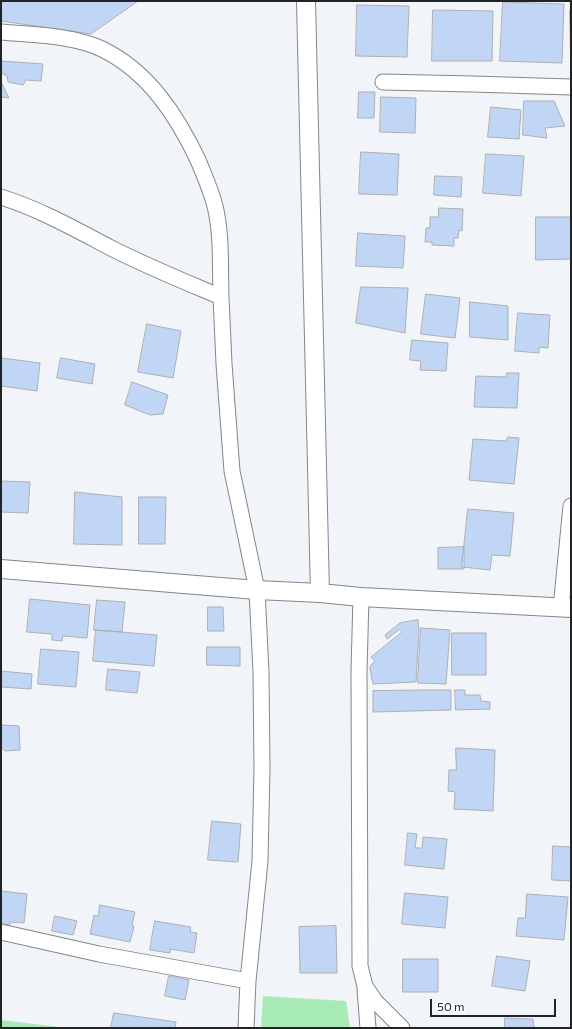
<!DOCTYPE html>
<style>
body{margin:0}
#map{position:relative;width:572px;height:1029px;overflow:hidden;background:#f1f4f8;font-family:Commissioner,sans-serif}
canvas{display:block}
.frame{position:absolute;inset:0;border:2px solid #222325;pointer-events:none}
.scale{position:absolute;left:430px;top:999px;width:126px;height:18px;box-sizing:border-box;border:2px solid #222325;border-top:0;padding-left:5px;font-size:12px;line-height:14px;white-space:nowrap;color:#222325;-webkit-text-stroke:3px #fff;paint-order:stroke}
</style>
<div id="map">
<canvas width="572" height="1029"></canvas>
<div class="frame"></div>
<div class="scale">50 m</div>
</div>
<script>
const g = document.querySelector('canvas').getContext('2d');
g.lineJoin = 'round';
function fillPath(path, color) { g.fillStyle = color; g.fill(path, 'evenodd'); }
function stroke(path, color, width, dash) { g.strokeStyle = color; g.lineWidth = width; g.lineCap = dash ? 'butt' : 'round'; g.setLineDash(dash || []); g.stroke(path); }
const green = new Path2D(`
 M263,996L346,1001L350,1028H261Z
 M1,1020L68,1028H1Z`);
const building = new Path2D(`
 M1,1H138L91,34L1,21Z
 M503,2L564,4L562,63L500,61Z
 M357,5L409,6L407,57L356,56Z
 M433,10L493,11L492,61H432Z
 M570,10H571V76Z
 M1,61L43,64L41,81L26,80L23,85L8,82L7,76L1,73Z
 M1,82L9,98L1,97Z
 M359,92H375L374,118H358Z
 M381,97L416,98L415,133L380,132Z
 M524,101H554L565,126L545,128L547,138L523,135Z
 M491,107L521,110L519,139L488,137Z
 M361,152L399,154L397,195L359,194Z
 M486,154L524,156L521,196L483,193Z
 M435,176L462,177L461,197L434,195Z
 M439,208L463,209L462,231L459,230L458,238H454V246L432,245V242H425L426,228H430V217H438Z
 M536,217H571V259L536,260Z
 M358,233L405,236L403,268L356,266Z
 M361,287L408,288L405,333L356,323Z
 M426,294L460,298L455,338L421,334Z
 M470,302L508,306V340L470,337Z
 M518,313L550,315L548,348L539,347V353L515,351Z
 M147,324L181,331L173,378L138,372Z
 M412,340L448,343L446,371L420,370L421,361L410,360Z
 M2,358L40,363L37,391L1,386Z
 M61,358L95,364L92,384L57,378Z
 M507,373H519L517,408L474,407L476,376L506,377Z
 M132,382L168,395L163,414L150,415L125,405Z
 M508,437L519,438L514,484L469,480L473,439L506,441Z
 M1,481L30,482L28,513L1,512Z
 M75,492L122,497V545L74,544Z
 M139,497H166L165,544H139Z
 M468,509L514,513L510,556L492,555L490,570L462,567Z
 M464,547V569H438V548Z
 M30,599L90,605L87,638L63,636L62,641L52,640V634L27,632Z
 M97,600L125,602L122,632L94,630Z
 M208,607H223L224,631H208Z
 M418,620L419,631L416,682L373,684L370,668L371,665L375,661L371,657L402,632L400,629L387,639L385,635L400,623Z
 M421,628L450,630L446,684L418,683Z
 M96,630L157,635L154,666L93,661Z
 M452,633H486V675H452Z
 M207,647H240V666L207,665Z
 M41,649L79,652L76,687L38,684Z
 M108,669L140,672L137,693L106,690Z
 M1,671L32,674L31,689L1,687Z
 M423,690H451V710L373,712V691Z
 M455,690H465V695H480L481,701L490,702V709L456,710Z
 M1,725L19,726L20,750L5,751L1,746Z
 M456,748L495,750L493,811L454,809L455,792L448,791L449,770H456Z
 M212,821L241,824L238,862L208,860Z
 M408,833L417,834L415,848H422L423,837L447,839L444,869L405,865Z
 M553,846L571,847V881L552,880Z
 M1,891L27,894L24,923L10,922V925L1,924Z
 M405,893L448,897L445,928L402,924Z
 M527,894L568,897L564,940L516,936L518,918H525Z
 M100,905L135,912L132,925L134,926L130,942L90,934L94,915L98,916Z
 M55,916L77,921L73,935L52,931Z
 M155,921L191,927L190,932L197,933L194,953L170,949V953L150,950Z
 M336,926L337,973H300L299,927Z
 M497,956L530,961L525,991L492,986Z
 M403,959H438V992H403Z
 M169,976L189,980L185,1000L165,996Z
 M114,1013L176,1022L175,1028H177H111Z
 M505,1018L533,1019L534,1028H505Z`);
const minor = new Path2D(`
 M1,32C33,35 73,35 102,49C149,72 177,116 198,160C204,175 211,190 215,206C222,235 220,267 221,297
 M383,82L472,84L571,87
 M1,197C41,210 73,228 109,247C146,266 183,281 221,297L224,364L232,471L257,590L261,672L262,768L260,861L248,981L246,1028
 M361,597L359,671L360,966L365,986L375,1001L402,1028
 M561,608L571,506
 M1,932L99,954L248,981
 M365,989L368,1028`);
const tertiary = new Path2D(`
 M306,1L320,593
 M1,569L257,590L320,593L361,597L571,608`);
fillPath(green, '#a9ebb7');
fillPath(building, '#c1d6f4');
stroke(building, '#adafb3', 1);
stroke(minor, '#84868a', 17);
stroke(tertiary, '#84868a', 20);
stroke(minor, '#fff', 15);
stroke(tertiary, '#fff', 18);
</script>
